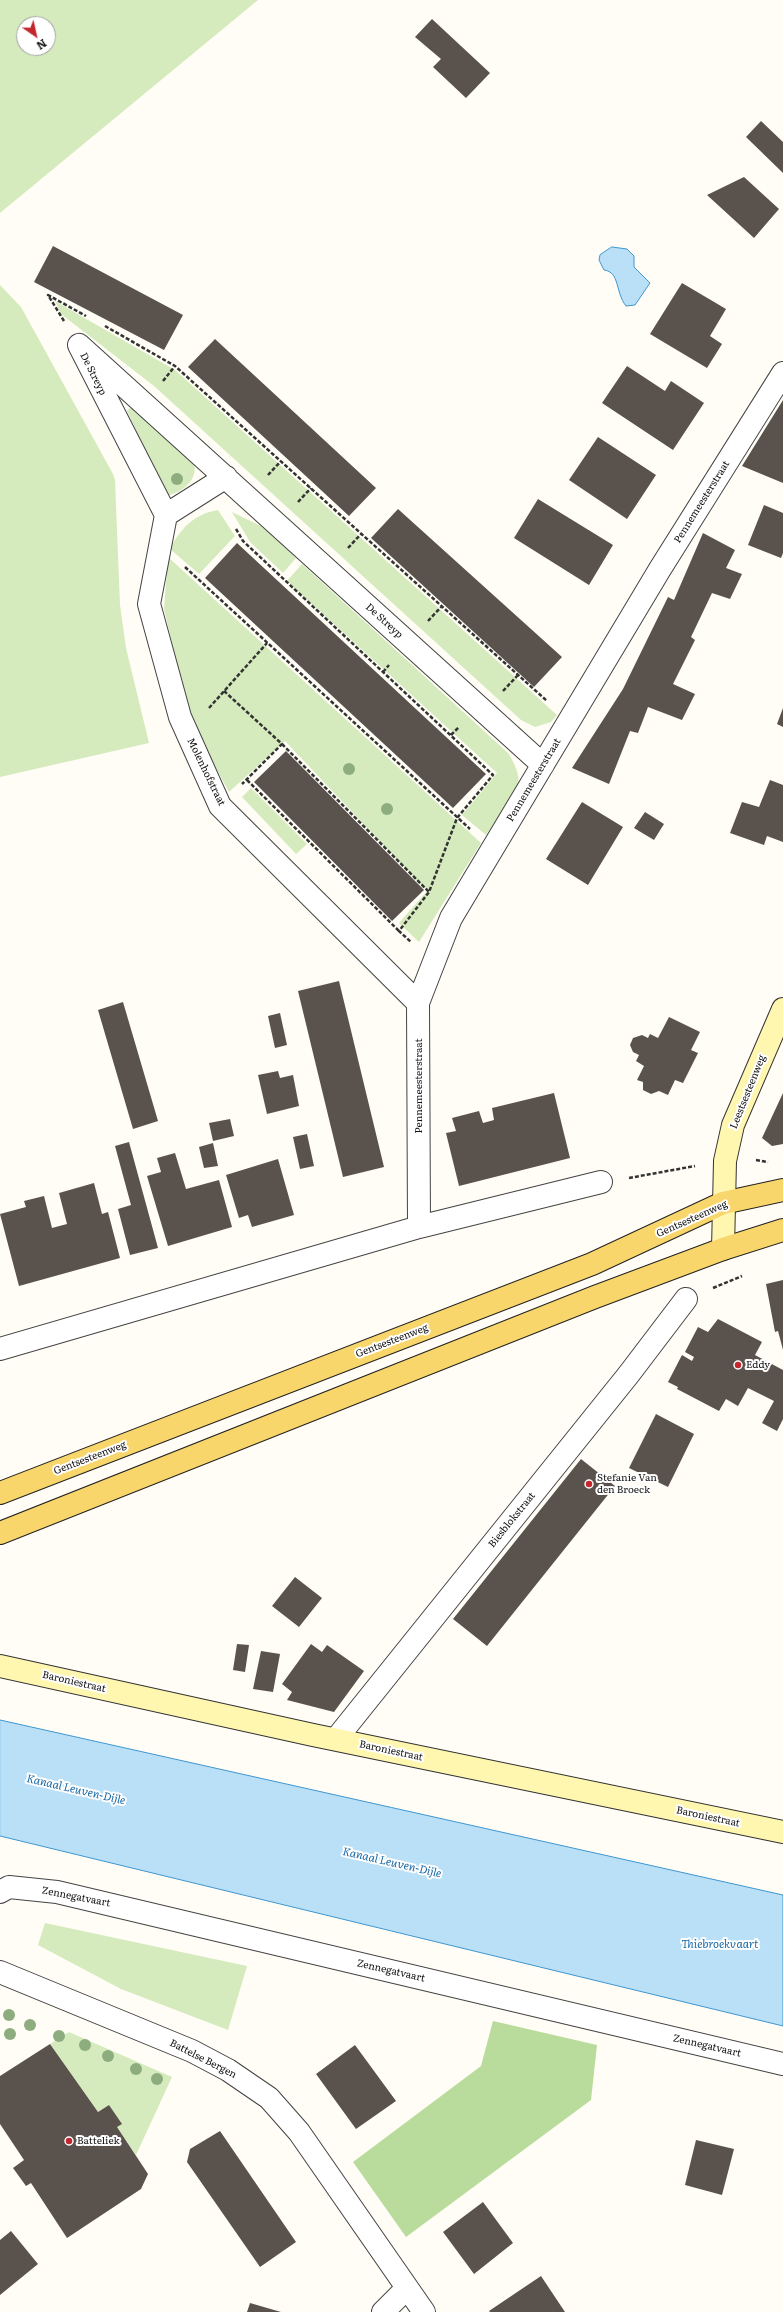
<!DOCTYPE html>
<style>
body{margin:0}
#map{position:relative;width:783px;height:2312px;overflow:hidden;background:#fffdf5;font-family:Literata,serif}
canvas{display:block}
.north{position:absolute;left:16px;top:16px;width:40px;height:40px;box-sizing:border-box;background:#fff;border:1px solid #a0a0a0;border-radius:50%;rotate:146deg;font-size:11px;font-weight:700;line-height:16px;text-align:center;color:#111}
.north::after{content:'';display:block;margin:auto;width:14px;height:18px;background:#c4262e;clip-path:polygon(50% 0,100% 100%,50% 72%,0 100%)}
</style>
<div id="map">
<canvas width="783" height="2312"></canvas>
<div class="north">N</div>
</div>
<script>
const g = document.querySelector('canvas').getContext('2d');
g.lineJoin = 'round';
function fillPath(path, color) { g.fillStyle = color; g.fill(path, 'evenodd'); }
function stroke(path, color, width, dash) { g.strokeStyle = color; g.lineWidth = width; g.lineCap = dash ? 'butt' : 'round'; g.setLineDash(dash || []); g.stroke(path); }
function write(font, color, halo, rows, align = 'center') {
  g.font = font + ' Literata,serif'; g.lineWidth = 4; g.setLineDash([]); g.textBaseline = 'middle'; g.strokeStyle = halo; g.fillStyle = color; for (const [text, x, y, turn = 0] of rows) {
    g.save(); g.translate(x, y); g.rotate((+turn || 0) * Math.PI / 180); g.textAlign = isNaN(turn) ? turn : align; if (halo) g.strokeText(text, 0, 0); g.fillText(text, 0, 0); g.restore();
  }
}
const green = new Path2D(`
 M0,0H258L0,213ZM24,24H48V48H24Z
 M0,285L21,307L113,474L115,480L120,605L126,648L149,743L0,777Z
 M55,301L175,370L557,715L551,722L535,727L521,720L154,386L61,314Z
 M133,404L194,460C198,480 186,490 167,496L127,411Z
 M218,510L235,536L199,574L170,549C180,529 194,514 218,510Z
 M232,512L267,529L296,558L283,573L250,542Z
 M168,557L481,843L419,942L399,923L427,891L285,741L229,792L190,720L164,609Z
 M302,564L508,753C515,764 520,774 518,787L486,835L462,815L497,773L287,581Z
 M251,788L307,844L296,854L242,797Z
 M45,1923L247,1966L228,2030L121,1989L38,1945Z
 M69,2032L172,2077L136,2155L117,2127L121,2124L109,2105L98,2112L50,2044Z`);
const forest = new Path2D(`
 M493,2021L597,2045L591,2100L406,2237L353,2162L481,2066Z`);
const water = new Path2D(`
 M612,247L627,249L634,256V267L650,283L635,305L626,306C615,292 620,272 604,270L599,260L600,255Z
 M0,1720L783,1895V2026L0,1836Z`);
const building = new Path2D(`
 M432,19L490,73L466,98L433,67L441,59L415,37Z
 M761,121L783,142V173L746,137Z
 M744,177L779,209L754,238L707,195Z
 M53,246L183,315L164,350L34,282Z
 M682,283L726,309L710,336L722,344L707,368L650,334Z
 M215,339L376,488L349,516L188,367Z
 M627,366L665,391L671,381L704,403L673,450L602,403Z
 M783,400V483L742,466Z
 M598,437L656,475L627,519L569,480Z
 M538,499L613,545L589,585L514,538Z
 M764,505L783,513V553L781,558L748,545Z
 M398,509L562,657L534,687L371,538Z
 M703,533L735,550L726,568L742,574L730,599L712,593L691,637L695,640L673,684L695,694L682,720L648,707L638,733L630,731L609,784L572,768L623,689L668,597L674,600Z
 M237,543L486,774L453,808L205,578Z
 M783,708V727L777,724Z
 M286,751L424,890L392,921L254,782Z
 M770,780L783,785V842L767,836L764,845L730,833L742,802L759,807Z
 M582,802L623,827L588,885L546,859Z
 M645,812L664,824L654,840L634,828Z
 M339,981L384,1167L343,1177L298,991Z
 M123,1002L158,1121L133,1129L98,1010Z
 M280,1013L287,1045L275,1048L268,1016Z
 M669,1017L700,1032L691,1050L698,1053L683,1083L675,1080L668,1095L659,1091L651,1094L643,1090V1082L637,1080L644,1066L636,1061L639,1055L633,1052L630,1045L633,1038L642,1035L648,1038L650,1034L658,1038Z
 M278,1071L280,1078L293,1075L299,1106L267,1114L258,1075Z
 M554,1093L570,1158L459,1186L446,1133L456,1131L452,1118L479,1111L483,1123L494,1120L492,1108Z
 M783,1093V1144L772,1146L762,1138Z
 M230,1119L234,1136L213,1141L209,1123Z
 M307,1134L314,1166L300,1169L293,1137Z
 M129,1142L158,1248L130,1255L118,1209L131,1205L115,1146Z
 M213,1143L218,1166L204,1168L199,1147Z
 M175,1153L186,1189L219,1180L232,1227L168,1246L147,1176L161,1172L157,1158Z
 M278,1159L294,1215L252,1227L248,1215L239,1218L226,1175Z
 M94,1183L102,1214L108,1212L120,1258L19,1286L0,1214L26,1207L24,1201L44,1196L52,1228L67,1224L59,1193Z
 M783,1280V1350L778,1331L775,1332L766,1284Z
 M718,1319L762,1342L755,1355L783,1370V1419L777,1431L762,1423L774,1401L748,1388L738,1406L726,1399L719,1411L677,1389L678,1387L668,1382L682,1355L692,1361L694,1357L685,1352L698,1327L708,1332Z
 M656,1414L694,1434L668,1487L629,1468Z
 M581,1459L615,1486L487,1646L453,1619Z
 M295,1577L322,1598L299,1627L272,1606Z
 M237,1644L249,1645L245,1672L233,1670Z
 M311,1644L322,1652L327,1645L364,1671L334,1712L287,1700L292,1692L282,1684Z
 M261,1651L280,1654L273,1692L253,1689Z
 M50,2044L98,2112L109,2105L122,2124L117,2127L148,2174L141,2189L67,2238L31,2183L26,2186L13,2168L24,2160L0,2124V2076Z
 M355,2045L396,2101L356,2129L316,2074Z
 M220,2131L296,2242L260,2267L187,2162L190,2149Z
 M696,2140L734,2149L722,2195L685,2185Z
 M483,2202L513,2243L474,2274L443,2232Z
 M11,2231L38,2264L0,2295V2240Z
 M541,2276L565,2312H490L489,2311Z
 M250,2303L281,2312H247Z`);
const path = new Path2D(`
 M64,321L48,295L86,316
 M105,326L175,366L547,701
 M163,381L175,366
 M268,475L281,461
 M298,502L311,488
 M236,529L243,541L493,775L457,818L429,892L399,931L411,942
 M348,548L361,534
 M185,567L470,829
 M428,621L442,606
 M383,672L389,665
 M224,691L282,744L242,784
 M503,691L518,675
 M209,708L267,643
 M451,735L459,727
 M282,744L429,892
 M247,780L399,931
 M756,1160L768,1162
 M629,1178L695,1166
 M713,1288L742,1276`);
const street = new Path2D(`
 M226,477L166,515L79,345L543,765
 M166,515L149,604L180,717L220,806L418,1003
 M419,1227L418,1003L451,918L660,569L783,373
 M0,1349L419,1227L601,1182
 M336,1739L629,1374L686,1299
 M0,1892L9,1887L57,1892L783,2064
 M0,1972L192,2051L228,2070L269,2098L299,2132L424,2312
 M383,2312L407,2288`);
const secondary = new Path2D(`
 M723,1249L725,1161L733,1125L783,1009
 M0,1666L313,1735L783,1832`);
const primary = new Path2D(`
 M0,1493L592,1264L723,1203L783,1190
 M0,1533L595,1297L723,1249L783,1230`);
const trees = [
 [177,479],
 [349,769],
 [387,809],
 [9,2015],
 [30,2025],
 [10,2034],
 [59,2036],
 [85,2045],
 [108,2056],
 [136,2069],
 [157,2079]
];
const markers = [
 [738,1365,4,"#c4262e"],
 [589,1484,4,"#c4262e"],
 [69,2141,4,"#c4262e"]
];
const streetNames = [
 ["De Streyp",93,374,63],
 ["Pennemeesterstraat",702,502,-58],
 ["De Streyp",384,621,42],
 ["Molenhofstraat",206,772,64],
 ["Pennemeesterstraat",534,780,-59],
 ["Pennemeesterstraat",419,1086,-90],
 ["Leestsesteenweg",748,1092,-68],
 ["Gentsesteenweg",692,1219,-24],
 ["Gentsesteenweg",392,1341,-21],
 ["Gentsesteenweg",90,1458,-21],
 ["Biesblokstraat",512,1520,-51],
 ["Baroniestraat",74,1682,13],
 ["Baroniestraat",391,1751,12],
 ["Baroniestraat",708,1817,12],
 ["Zennegatvaart",76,1897,11],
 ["Zennegatvaart",391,1971,13],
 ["Zennegatvaart",707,2046,13],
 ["Battelse Bergen",203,2059,27]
];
const poiNames = [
 ["Eddy",746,1365],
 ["Stefanie Van",597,1478],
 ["den Broeck",597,1490],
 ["Batteliek",77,2141]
];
const waterNames = [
 ["Kanaal Leuven-Dijle",76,1790,13],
 ["Kanaal Leuven-Dijle",392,1863,13],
 ["Thiebroekvaart",720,1945]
];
fillPath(green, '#d5ebbd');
fillPath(forest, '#b9dc9c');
fillPath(water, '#b9e0f7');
stroke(water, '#3f96cf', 1);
fillPath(building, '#5a524d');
stroke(street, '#444', 24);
stroke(secondary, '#333', 24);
stroke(primary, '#222', 24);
stroke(path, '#333', 2.5, [4, 2]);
stroke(street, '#fff', 22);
stroke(secondary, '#fff6b0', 22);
stroke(primary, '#f9d66b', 22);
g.fillStyle = '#8dad7f';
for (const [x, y] of trees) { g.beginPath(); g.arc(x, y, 6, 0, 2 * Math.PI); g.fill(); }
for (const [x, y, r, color] of markers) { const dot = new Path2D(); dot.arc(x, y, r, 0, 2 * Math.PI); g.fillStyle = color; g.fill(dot); stroke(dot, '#fff', 1.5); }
write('10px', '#111', '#fff', streetNames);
write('10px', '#111', '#fff', poiNames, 'left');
write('italic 11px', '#1768a6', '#fff', waterNames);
</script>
